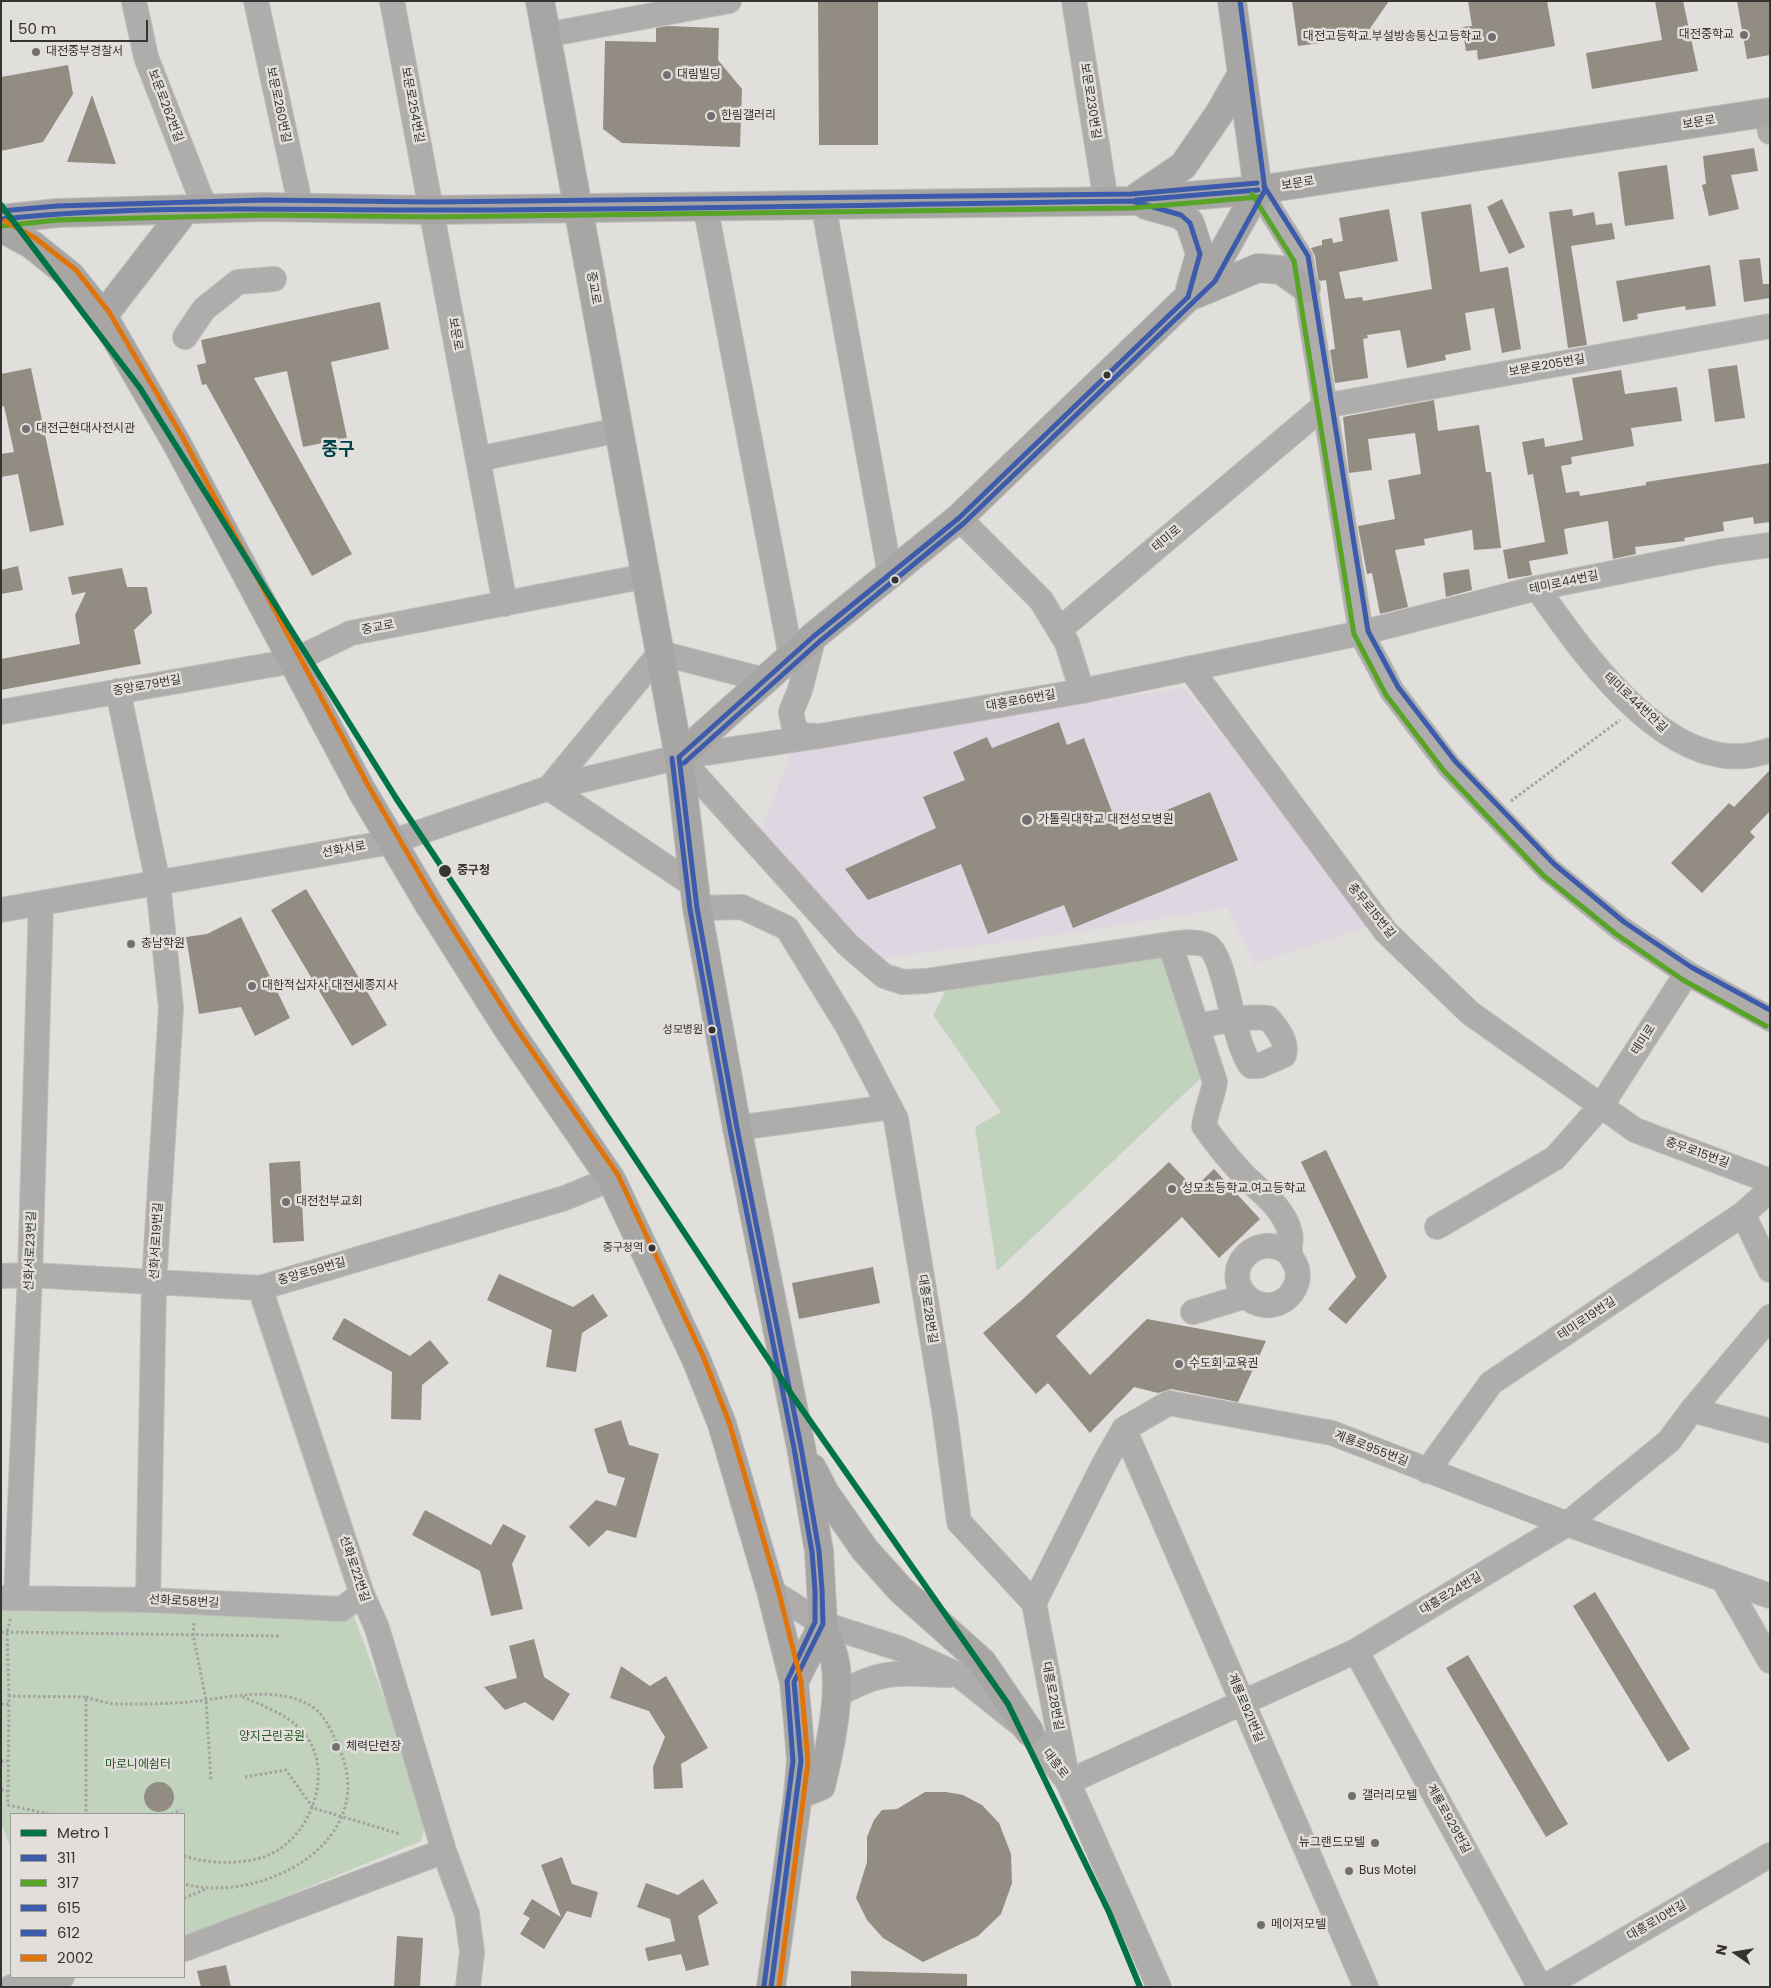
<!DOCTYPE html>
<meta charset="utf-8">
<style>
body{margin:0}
#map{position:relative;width:1771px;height:1988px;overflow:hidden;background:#e1dfdc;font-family:Poppins,sans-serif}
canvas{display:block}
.frame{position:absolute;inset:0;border:2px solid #353432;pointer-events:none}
.legend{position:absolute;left:10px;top:1813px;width:175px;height:165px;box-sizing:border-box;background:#e2dfdb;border:1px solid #9d9b97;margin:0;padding:6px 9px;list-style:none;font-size:15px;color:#353432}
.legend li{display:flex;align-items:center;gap:10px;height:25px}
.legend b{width:25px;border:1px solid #9d9b97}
.north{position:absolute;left:1711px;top:1928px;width:50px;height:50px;-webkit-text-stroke:4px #e2dfdb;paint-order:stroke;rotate:283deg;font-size:14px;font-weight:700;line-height:20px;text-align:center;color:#353432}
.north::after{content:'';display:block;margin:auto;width:18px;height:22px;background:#353432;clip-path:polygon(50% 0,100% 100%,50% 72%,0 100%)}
.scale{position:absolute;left:10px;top:20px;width:138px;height:22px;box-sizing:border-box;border:2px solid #353432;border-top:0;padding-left:6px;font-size:15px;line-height:18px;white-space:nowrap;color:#353432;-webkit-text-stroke:4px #e2dfdb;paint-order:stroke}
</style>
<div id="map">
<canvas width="1771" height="1988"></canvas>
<div class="frame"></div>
<ul class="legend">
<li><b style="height:6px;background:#007448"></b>Metro 1</li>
<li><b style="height:6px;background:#3d5bab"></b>311</li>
<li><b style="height:6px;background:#57a426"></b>317</li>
<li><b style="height:6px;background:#3d5bab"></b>615</li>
<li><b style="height:6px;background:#3d5bab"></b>612</li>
<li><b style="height:6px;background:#e17408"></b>2002</li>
</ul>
<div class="north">N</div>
<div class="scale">50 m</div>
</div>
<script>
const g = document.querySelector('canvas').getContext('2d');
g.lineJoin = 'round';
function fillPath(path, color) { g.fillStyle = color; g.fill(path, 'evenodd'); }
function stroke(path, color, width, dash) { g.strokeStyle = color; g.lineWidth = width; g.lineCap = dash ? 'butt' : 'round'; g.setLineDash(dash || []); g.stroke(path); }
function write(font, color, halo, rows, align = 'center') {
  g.font = font + ' Poppins,"Noto Sans KR",sans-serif'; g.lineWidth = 5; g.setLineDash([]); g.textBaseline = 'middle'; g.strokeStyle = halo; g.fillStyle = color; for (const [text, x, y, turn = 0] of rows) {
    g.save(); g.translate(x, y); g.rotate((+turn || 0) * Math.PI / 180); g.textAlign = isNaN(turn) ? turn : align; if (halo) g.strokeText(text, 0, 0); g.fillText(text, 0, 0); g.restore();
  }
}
const medical = new Path2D(`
 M1184,688L1276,803L1369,926L1254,964L1227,908L1064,934L877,959L759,837L793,748Z`);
const green = new Path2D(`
 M1165,956L1203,1076L997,1271L975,1127L1001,1112L933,1015L950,982Z
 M1,1611H139L246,1617L354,1616L428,1818L421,1841L184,1938V1814H11V1848L1,1823Z`);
const building = new Path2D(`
 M818,1H878V145H819Z
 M1292,1H1389L1364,37L1298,46Z
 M1468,1H1547L1555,46L1478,60L1477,50L1466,51L1462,27L1472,26Z
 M1655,1H1683L1698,71L1592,89L1586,53L1662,40Z
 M1737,1H1770V55L1747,59Z
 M668,26L719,28L718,60L742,89L740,147L622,143L603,129L605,41L656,42V28Z
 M68,65L73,94L43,142L1,151V77Z
 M92,95L116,164L67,162Z
 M1754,148L1758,171L1731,175L1739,209L1709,216L1702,185L1706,184L1703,156Z
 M1667,165L1674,219L1625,226L1618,172Z
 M1502,199L1525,247L1509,254L1487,207Z
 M1471,204L1480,272L1508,267L1521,349L1502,353L1494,308L1465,313L1471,350L1445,355L1446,360L1407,368L1400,330L1367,335L1368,338L1363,339L1368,378L1335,383L1330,350L1335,349L1326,280L1320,281L1318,279L1315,256L1311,248L1322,245V240L1332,238L1333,243L1343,241L1339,218L1389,209L1398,261L1339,272L1345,299L1362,297L1363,301L1432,289L1421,212Z
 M1572,209L1573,216L1594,212L1596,225L1612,223L1615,239L1571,246L1587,345L1568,348L1549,212Z
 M1760,258L1763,284H1770V298L1744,302L1739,260Z
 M1710,265L1716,306L1686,310L1685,306L1637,314L1638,319L1623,322L1616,281Z
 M380,302L389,349L331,362L347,438L303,447L287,371L254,378L352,554L312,576L206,384L202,385L197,365L206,363L201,340Z
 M1737,365L1745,418L1715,422L1708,369Z
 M31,368L64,525L30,532L18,474L1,477V454L14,452L4,406L1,407V374Z
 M1621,370L1625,394L1677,387L1682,421L1631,428L1634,446L1571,457L1572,464L1561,466L1566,493L1579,491L1580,496L1646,485V482L1770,463V522L1754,524L1753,517L1723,522L1724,531L1684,538L1685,541L1635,547L1636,554L1613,559L1608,521L1564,529L1568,554L1529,561L1532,575L1508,579L1503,550L1545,542L1533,474L1528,475L1522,442L1544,438L1545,447L1583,440L1572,378Z
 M1434,400L1438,431L1479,425L1486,472H1491L1501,548L1474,550L1472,530L1424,539L1425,545L1395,550L1408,607L1380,614L1372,573L1367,574L1358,526L1395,519L1388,480L1421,474L1415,433L1368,439L1372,470L1349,473L1343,417Z
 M18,566L23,590L1,594V570Z
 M122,568L127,587H147L152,613L134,630L141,664L1,690V659L80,644L75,615L86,592L72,595L68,577Z
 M1469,569L1472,590L1446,597L1443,573Z
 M1059,722L1067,745L1084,738L1119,830L1210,792L1238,860L1073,928L1064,905L988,934L961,864L868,900L845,869L936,828L923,797L965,780L953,752L987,737L992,748Z
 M1770,770V811L1750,832L1755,837L1702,893L1671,863L1729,803L1734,807Z
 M306,889L387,1025L352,1046L271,910Z
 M241,917L290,1018L255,1036L241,1007L199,1014L186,937L207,934Z
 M1326,1150L1387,1277L1346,1324L1328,1309L1356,1277L1301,1162Z
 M300,1161L304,1241L273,1243L269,1163Z
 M1169,1162L1194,1188L1214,1169L1260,1219L1219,1258L1182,1217L1056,1336L1090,1375L1147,1319L1266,1341L1238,1402L1171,1389L1158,1393L1134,1387L1090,1433L1048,1383L1036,1394L983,1333L1023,1299Z
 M873,1267L880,1303L799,1319L792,1283Z
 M499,1274L573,1307L593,1294L608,1316L582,1333L576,1372L546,1367L552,1330L487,1300Z
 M344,1318L410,1356L430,1340L449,1363L422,1385L421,1420L391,1419L392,1372L332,1339Z
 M621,1420L629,1445L659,1454L636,1538L607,1530L589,1547L569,1527L596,1500L616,1506L625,1478L608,1473L594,1429Z
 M425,1510L491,1545L503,1524L526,1536L512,1564L523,1609L491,1616L480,1571L412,1535Z
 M1595,1592L1690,1749L1668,1762L1573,1606Z
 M534,1639L544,1677L570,1694L553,1721L525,1702L505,1710L484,1687L517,1678L509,1646Z
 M1468,1655L1568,1824L1546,1837L1446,1668Z
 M621,1666L650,1686L666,1676L708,1748L681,1764L683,1788L654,1789L653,1767L665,1737L649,1711L610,1698Z
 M144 1797a15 15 0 1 1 30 0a15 15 0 1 1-30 0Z
 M925,1792H946L963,1795L982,1805L999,1823L1011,1854L1012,1883L1001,1914L978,1936L923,1962L883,1938L867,1920L856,1898L867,1862V1837L874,1820L882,1810L897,1809Z
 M562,1857L572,1884L598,1892L591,1918L567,1911L544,1949L520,1934L530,1918L523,1914L532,1899L561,1917L541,1865Z
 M703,1879L718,1903L698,1916L709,1965L686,1971L681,1954L648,1961L645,1948L675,1941L670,1919L637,1907L646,1883L678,1895Z
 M397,1936L423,1938L420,1987H394Z
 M226,1965L231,1987H201L197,1971Z
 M851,1971L967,1974V1987H851Z`);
const path = new Path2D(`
 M1511,801L1620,720
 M194,1623L193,1634L206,1700L211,1781
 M1,1632L281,1636
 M9,1696L7,1632L11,1617
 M86,1697C96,1700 108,1704 119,1704C147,1704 178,1704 206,1700C239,1695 284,1687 314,1708C326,1717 332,1733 338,1746C383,1840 263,1905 184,1884
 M1,1704H9
 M1,1761H7
 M245,1777L286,1770L313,1808L400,1834
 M1,1790L8,1791
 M49,1814L8,1805L9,1696L86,1697V1814
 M171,1814L181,1810
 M184,1856C209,1864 241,1865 266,1856C312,1839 338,1766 300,1729C285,1713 260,1705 241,1696
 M184,1898L206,1889`);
const minor = new Path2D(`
 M134,1L146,57L205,208
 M256,1L301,208
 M392,1L505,604
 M1074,1L1106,201
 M546,35L729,1
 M1767,113L1770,132
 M1258,190L1301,258L1361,633L1392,691L1449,766L1549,870L1620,928L1687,973L1770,1019
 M823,203L890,574
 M705,205L791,656
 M185,337L204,309L238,282L274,279
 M478,459L619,430
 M959,518L1041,600L1067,643L1082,691
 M1537,588C1583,653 1674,787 1770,750
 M1059,630L1324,406L1770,326
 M814,636L800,690L791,712L794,727L802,735L818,736
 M1190,668L1386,932L1470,1013L1635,1130L1770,1181
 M118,691L158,883L171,1008L154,1283L148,1600
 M1,712L293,661L351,633L646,576
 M679,757L848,945L884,976L903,982L926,981L1170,944C1181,943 1198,940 1208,946C1227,959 1232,1042 1251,1066H1259L1284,1055C1288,1042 1277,1028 1268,1018C1245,1016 1220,1022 1197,1026
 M695,886L549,788L660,653L765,680
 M697,908L742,907L787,928L848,1027L896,1119L945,1416L959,1522L1034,1603L1068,1782L1356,1651L1567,1524L1669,1441L1692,1410L1770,1317
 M1,910L391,842L549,788L679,757L820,736L1082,691L1361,633L1537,588L1719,552L1770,545
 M1170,944L1215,1082C1212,1098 1206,1111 1204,1126C1215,1142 1227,1157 1240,1171C1257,1190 1284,1206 1290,1233C1292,1239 1289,1246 1290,1252C1290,1258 1296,1263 1297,1269C1301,1286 1288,1303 1271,1305C1263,1306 1253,1303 1247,1297C1219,1270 1257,1228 1290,1254
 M737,1128L890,1107
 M1743,1214L1770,1270
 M1437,1227L1555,1158L1601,1106L1687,973
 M1,1276L30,1275L260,1288L565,1198L611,1179
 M260,1288L362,1594L377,1628L444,1851L467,1914L472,1952L468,1987
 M1193,1312L1246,1296
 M1692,1410L1770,1431
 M1124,1429L1366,1987
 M1427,1471L1491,1383L1743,1214L1770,1190
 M1723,1579L1770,1661
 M771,1591L823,1624L901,1649L959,1675L1029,1731L1068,1782L1159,1987
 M1,1598L148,1600L342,1609L362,1594
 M16,1598L30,1275L41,903
 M1034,1603L1104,1464L1124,1429L1169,1403L1332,1433L1567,1524L1770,1596
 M1356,1651L1540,1987
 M836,1696C880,1669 899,1673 949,1675
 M184,1949L444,1851
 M11,1987L62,1977
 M1544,1987L1770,1855`);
const major = new Path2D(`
 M540,1L679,757L697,908L737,1128L801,1447L819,1551L823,1624L794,1682
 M1133,200L1183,166L1219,114L1242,74
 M1146,205L1181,215L1190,223L1200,254L1190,289
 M1,219L57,213L264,207L432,210L1132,201L1258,190L1770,112
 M1,228L31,244L71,276L103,316L176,442L362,791L430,906L508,1029L611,1179L696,1359L722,1424L771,1591L794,1682L798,1723L801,1761L798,1795L771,1987
 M1196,294L1258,268L1281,270L1306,288
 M103,316L185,210
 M679,757L814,636L959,518L1209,277L1258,190L1232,1
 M812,1468L825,1493L865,1550L901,1590L982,1662L1029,1731
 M798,1795L821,1786C829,1753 840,1701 836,1668C835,1653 827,1638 823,1624`);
const bus1 = new Path2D(`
 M1136,200L1258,190
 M1,219C145,204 289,210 433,210C666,210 899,204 1132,201L1181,215L1190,223L1200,254L1188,297L959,518L814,636L679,757
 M679,757L697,908L737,1128L801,1447L819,1551L822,1590L823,1624L794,1682L801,1761L771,1987`);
const bus2 = new Path2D(`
 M1252,194L1294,261L1354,634L1386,695L1444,771L1544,876L1616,934L1683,980L1766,1026
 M2,226L58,220L264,215L432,217L1132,208L1259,197`);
const bus3 = new Path2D(`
 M1264,186L1308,256L1368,631L1398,687L1455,761L1554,864L1624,922L1691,967L1770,1010
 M1,211L57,206L264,200L432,202L1132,194L1257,183`);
const bus4 = new Path2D(`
 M672,758L690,909L730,1129L794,1448L812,1552L815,1590V1622L787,1681L793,1761L764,1986
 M684,763L819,642L964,523L1215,281L1265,190L1240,1`);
const bus5 = new Path2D(`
 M5,221L35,238L76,270L109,312L183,438L369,787L436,902L514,1025L618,1175L703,1356L729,1422L778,1589L801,1681L808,1762L779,1987`);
const metro1 = new Path2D(`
 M1,205L140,388L396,798L792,1395L1008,1704L1109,1912L1140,1987`);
const markers = [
 [1744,35,5,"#71706e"],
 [1492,37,5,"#71706e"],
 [36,52,5,"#71706e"],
 [667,75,5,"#71706e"],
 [711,116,5,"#71706e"],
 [1107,375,4.5,"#353432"],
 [26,429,5,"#71706e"],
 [895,580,4.5,"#353432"],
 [1027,820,6,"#71706e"],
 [445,871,7,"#353432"],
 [131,944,5,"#71706e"],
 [252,986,5,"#71706e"],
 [712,1030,4.5,"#353432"],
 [1172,1189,5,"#71706e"],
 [286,1202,5,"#71706e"],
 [652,1248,4.5,"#353432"],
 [1179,1364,5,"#71706e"],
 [336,1747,5,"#71706e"],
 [1352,1796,5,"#71706e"],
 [1375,1843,5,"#71706e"],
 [1349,1871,5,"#71706e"],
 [1261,1925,5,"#71706e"]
];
const busNames = [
 ["성모병원",703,1030],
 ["중구청역",643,1248]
];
const poiNames = [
 ["대전중학교",1734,35,"right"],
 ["대전고등학교.부설방송통신고등학교",1482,37,"right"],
 ["대전중부경찰서",46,52],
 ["대림빌딩",677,75],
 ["한림갤러리",721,116],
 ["대전근현대사전시관",36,429],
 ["가톨릭대학교 대전성모병원",1038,820],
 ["충남학원",141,944],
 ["대한적십자사 대전세종지사",262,986],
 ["성모초등학교.여고등학교",1182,1189],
 ["대전천부교회",296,1202],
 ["수도회 교육권",1189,1364],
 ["체력단련장",346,1747],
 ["갤러리모텔",1362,1796],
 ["뉴그랜드모텔",1365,1843,"right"],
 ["Bus Motel",1359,1871],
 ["메이저모텔",1271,1925]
];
const streetNames = [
 ["보문로230번길",1090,101,81],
 ["보문로260번길",278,105,78],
 ["보문로254번길",412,105,79],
 ["보문로262번길",165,106,69],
 ["보문로",1699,123,-9],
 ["보문로",1298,184,-9],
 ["중교로",593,288,80],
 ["보문로",455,334,80],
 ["보문로205번길",1547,366,-10],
 ["테미로",1167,539,-40],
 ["테미로44번길",1564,583,-12],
 ["중교로",378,628,-11],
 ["중앙로79번길",147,686,-10],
 ["대흥로66번길",1021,701,-10],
 ["테미로44번안길",1635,703,43],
 ["선화서로",344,850,-10],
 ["충무로15번길",1371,911,51],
 ["테미로",1644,1040,-57],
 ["충무로15번길",1697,1153,20],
 ["선화서로19번길",157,1241,-87],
 ["선화서로23번길",31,1251,-88],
 ["중앙로59번길",312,1272,-16],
 ["대흥로28번길",927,1309,81],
 ["테미로19번길",1587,1319,-34],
 ["계룡로955번길",1371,1449,21],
 ["선화로22번길",354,1569,71],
 ["대흥로24번길",1451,1594,-31],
 ["선화로58번길",184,1602,3],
 ["대흥로28번길",1052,1696,79],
 ["계룡로921번길",1245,1708,67],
 ["대흥로",1055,1764,52],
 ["계룡로929번길",1448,1819,61],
 ["대흥로10번길",1657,1921,-30]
];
const stopNames = [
 ["중구청",457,871]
];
const parkNames = [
 ["양지근린공원",272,1737],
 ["마로니에쉼터",138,1765]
];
const districtNames = [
 ["중구",338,450]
];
fillPath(medical, '#ded7e1');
fillPath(green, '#c1d3bd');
fillPath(building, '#928c82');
stroke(minor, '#bebdbb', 26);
stroke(major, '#bebdbb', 30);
stroke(path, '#a3a2a0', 3, [2.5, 2.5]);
stroke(minor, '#aeadac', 24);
stroke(major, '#a7a6a5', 28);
stroke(bus1, '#3d5bab', 5);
stroke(bus2, '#57a426', 5);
stroke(bus3, '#3d5bab', 5);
stroke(bus4, '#3d5bab', 5);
stroke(bus5, '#e17408', 5);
stroke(metro1, '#007448', 6);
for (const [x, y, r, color] of markers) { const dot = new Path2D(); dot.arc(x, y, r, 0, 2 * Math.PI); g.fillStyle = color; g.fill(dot); stroke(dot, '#e2dfdb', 2); }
write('11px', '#353432', '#e2dfdb', busNames, 'right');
write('12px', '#353432', '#e2dfdb', poiNames, 'left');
write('12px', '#353432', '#e2dfdb', streetNames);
write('bold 12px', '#353432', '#e2dfdb', stopNames, 'left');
write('12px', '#255823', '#e2dfdb', parkNames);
write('bold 18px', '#004249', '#e2dfdb', districtNames);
</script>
